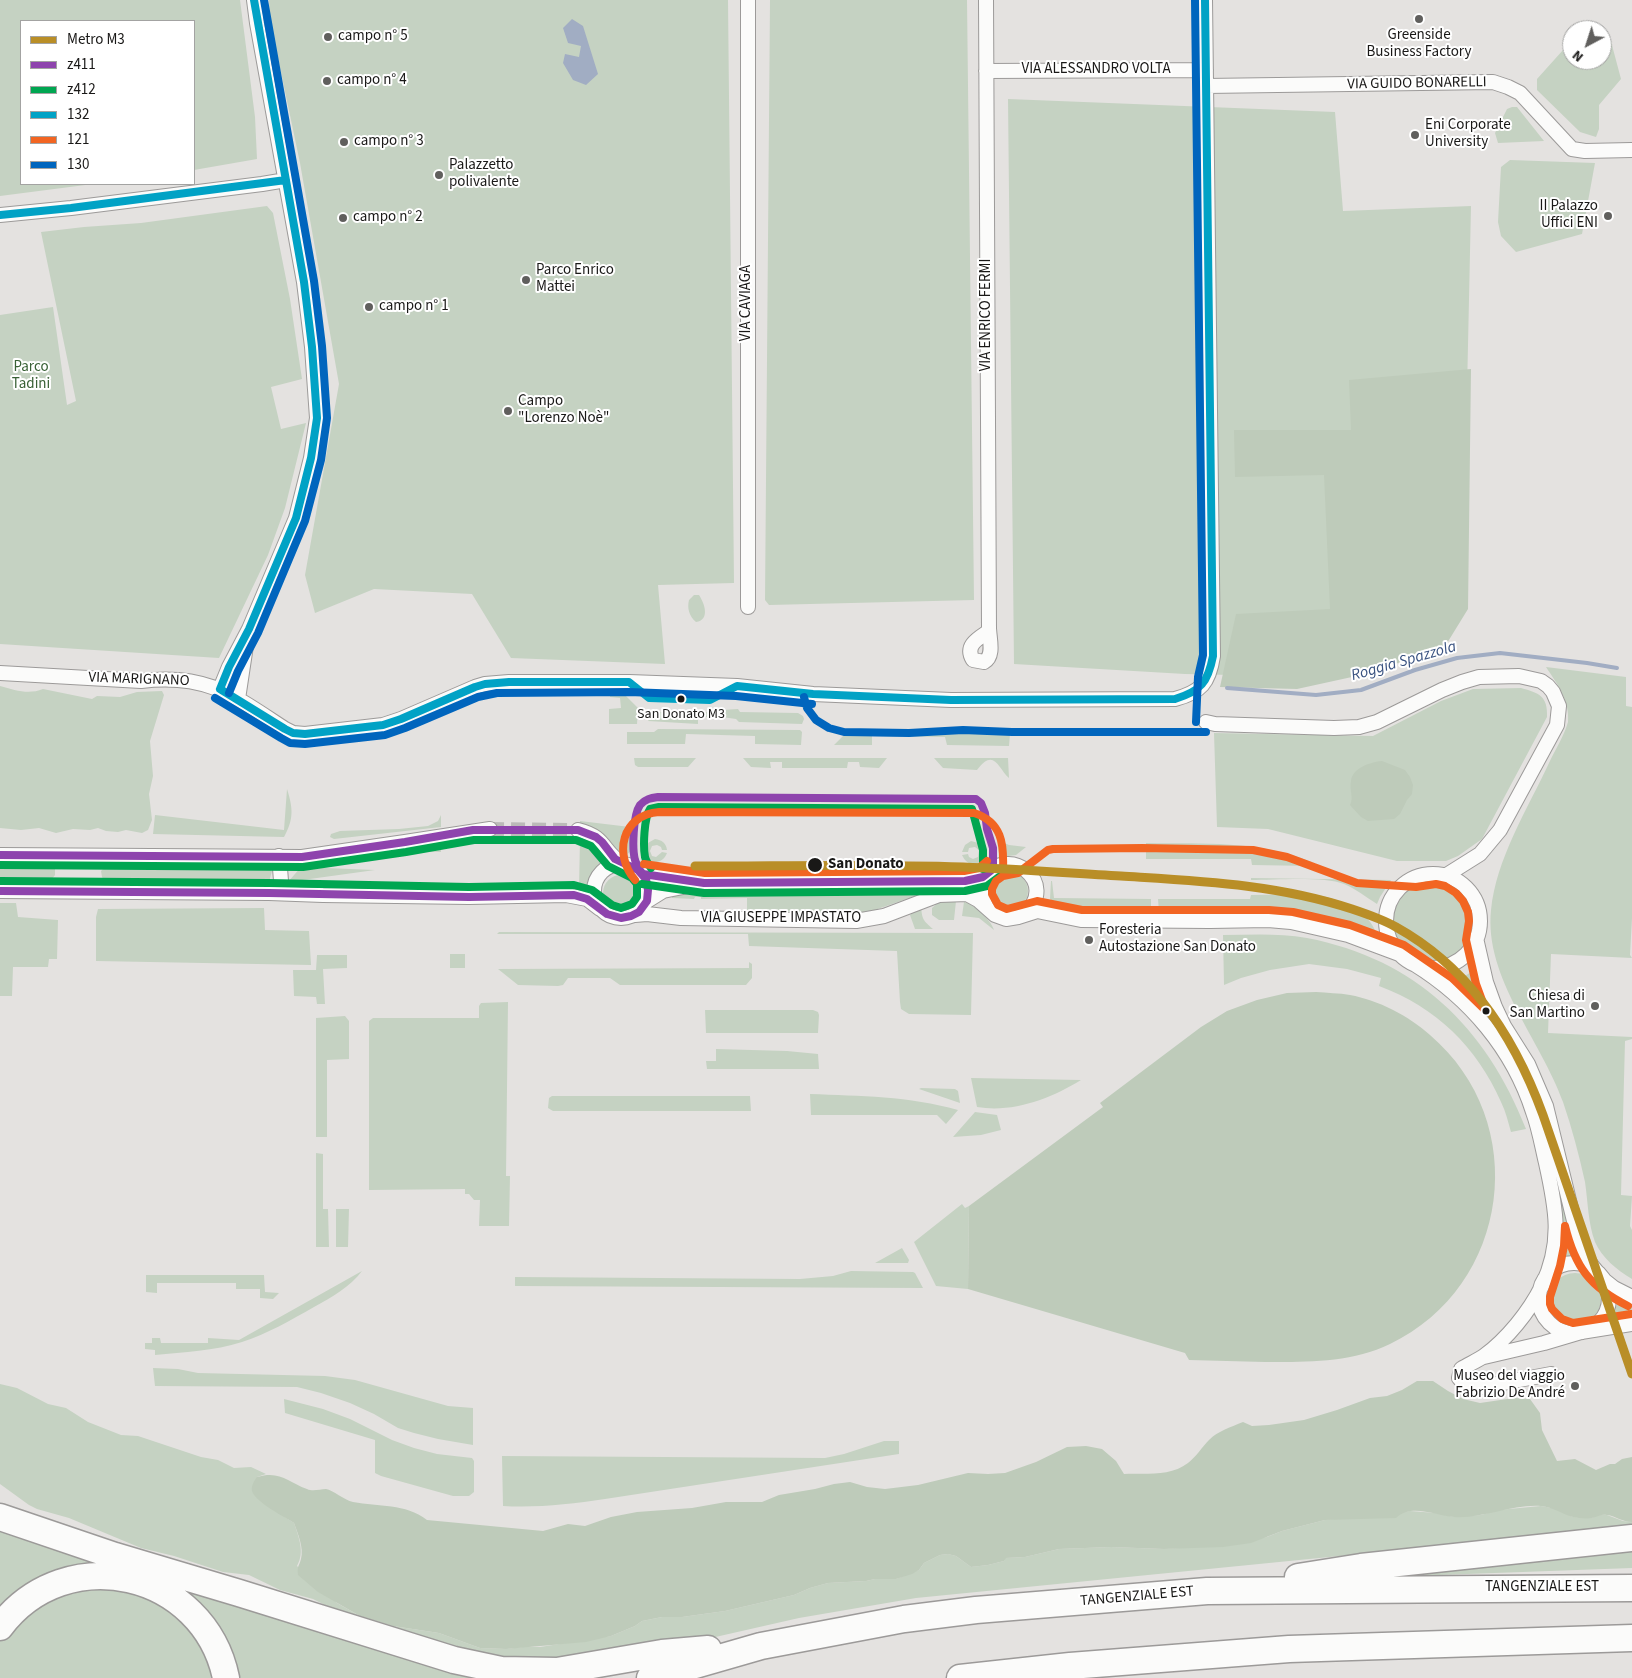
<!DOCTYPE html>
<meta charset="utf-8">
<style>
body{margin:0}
#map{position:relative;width:1632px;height:1678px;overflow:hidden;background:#e4e2e0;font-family:"Source Sans 3",sans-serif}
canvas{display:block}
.legend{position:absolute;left:20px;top:20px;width:175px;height:165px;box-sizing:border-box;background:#fff;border:1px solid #a3a3a2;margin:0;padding:6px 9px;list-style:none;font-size:15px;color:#191817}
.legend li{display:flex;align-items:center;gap:10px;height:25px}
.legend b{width:25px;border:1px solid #a3a3a2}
.north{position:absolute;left:1562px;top:20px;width:50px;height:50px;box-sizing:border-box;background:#fff;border:1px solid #a3a3a2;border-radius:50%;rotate:220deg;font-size:14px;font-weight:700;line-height:20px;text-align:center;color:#191817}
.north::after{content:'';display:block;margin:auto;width:18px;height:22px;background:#605f5d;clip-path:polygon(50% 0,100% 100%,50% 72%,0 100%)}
</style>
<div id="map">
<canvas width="1632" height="1678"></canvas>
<ul class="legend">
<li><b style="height:6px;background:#b98e27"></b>Metro M3</li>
<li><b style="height:6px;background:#8e44ad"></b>z411</li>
<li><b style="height:6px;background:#00a651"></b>z412</li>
<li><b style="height:6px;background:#01a2c5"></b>132</li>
<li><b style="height:6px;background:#f26522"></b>121</li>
<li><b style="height:6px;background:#0065bd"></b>130</li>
</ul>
<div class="north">N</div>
</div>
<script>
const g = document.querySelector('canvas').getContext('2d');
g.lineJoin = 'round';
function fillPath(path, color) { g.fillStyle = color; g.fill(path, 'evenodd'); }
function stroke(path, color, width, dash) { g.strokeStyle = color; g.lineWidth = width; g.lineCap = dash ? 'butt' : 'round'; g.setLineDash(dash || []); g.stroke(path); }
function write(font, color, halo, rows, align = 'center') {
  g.font = font + ' "Source Sans 3",sans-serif'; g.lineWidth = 4; g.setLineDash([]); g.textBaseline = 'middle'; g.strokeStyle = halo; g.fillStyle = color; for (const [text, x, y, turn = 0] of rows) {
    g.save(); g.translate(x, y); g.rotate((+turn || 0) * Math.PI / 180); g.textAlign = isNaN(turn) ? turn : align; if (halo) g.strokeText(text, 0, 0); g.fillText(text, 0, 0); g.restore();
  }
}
const green = new Path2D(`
 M0,0H240L255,117L257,159L194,170V21H21V184H93L0,196Z
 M269,0H728L734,583L658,585L665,664L511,658L472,594L374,589L315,613L305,575L339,384L300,163L270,20Z
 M770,0H967L974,600L769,605L765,600Z
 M1602,33L1609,34L1621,79L1599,105V129L1596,137L1580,132L1537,90V79L1572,40V60H1602Z
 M1008,99L1335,112L1343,211L1471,206L1464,530L1280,676L1185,674L1014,664Z
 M1512,107H1517L1544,141L1498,143L1495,133L1507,109Z
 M1510,160L1595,163L1582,234L1516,252L1501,236L1498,222L1501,167Z
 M267,206L273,213L290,299L302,379L271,387L281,429L306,423L285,508L268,555L219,658L0,644V315L53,307L67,405L76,401L41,232L84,227L141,223Z
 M694,595H699C705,604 710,620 696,622C689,616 687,608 689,600Z
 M1546,667L1626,677V706L1632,707V918L1630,955L1632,958L1551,954L1548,1033L1632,1037V1039L1625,1041L1621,1195L1632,1196L1630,1226L1632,1230V1279C1617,1270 1602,1258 1595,1242C1588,1223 1588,1202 1585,1182C1579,1155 1572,1128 1563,1102C1541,1040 1484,978 1491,910C1496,859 1528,808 1549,763C1555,750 1564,736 1568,722C1570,700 1557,684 1546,667Z
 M0,686C15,690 28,695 43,689L92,699L97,696L120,697L137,692L162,691L164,695L150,741L153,776L149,794L152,820L148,830L142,833L126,830L118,832L106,831L98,828L90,830L73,829L56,833L39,828L21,830L0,828Z
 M1521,688C1539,693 1548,696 1547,717L1482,839L1458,856L1446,861H1397L1268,829L1217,827L1214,733L1373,736L1441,701L1473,689Z
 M623,693L638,708L637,724H609V709L621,708L620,698L610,697V694Z
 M738,709L740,712L798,713L803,716L804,719L802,724L739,722L736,719L722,717V710Z
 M655,712H714V717H698V724L648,721Z
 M658,729L800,730L802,732L801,745L755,744V736L686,734L685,744H627V732H654Z
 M947,731L1010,734L1009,746L947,745L945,737L872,736V745H834L846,733H926Z
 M634,758H696L688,767H638L635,765Z
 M743,758H887L879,768L860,767L859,762H848L847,768H782V762H770L771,768L751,767Z
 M934,758H1008L1009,778C998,768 994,747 977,770L943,768Z
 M287,789C293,808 294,819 284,837L153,834L155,815L284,830Z
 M441,815V827L334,839L330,837L331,834L340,831L399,829L428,826L438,821Z
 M580,821L630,827V852L626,855C608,848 604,825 580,824Z
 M580,839C596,840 598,848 607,860L596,869L584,890L579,889Z
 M655,839C662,840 666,843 667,850H662L661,847L657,845L652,846L650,851L652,856L656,857L662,852L667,853C664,861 657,864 649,861L644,851L646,844Z
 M997,840L1009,845L1026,847L1016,855L1001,857L999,855L1000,847Z
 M971,841L982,844L985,850L982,861C974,867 966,864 962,855L968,854L969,857L973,859L978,857L979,850L975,847L969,848L968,852H962L965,845Z
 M447,843V846L441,848V852L388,851Z
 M1146,843C1203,844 1258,840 1312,862V866L1252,865L1251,859H1146Z
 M265,864L272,871L269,882L262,884H107L102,877L101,871L104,868L119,865Z
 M0,865L50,866L55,869V875L52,879L45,880H0Z
 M301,867L375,870L288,882Z
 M990 891a19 19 0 1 1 38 0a19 19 0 1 1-38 0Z
 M603 893a18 18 0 1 1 36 0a18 18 0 1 1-36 0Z
 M1251,878L1391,880L1380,897L1377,904C1366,897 1356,889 1344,884C1325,876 1274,880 1251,880Z
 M1051,881H1052L1054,898L1151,899V913L1074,914L1058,910V907L1050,899Z
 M1393 922a40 40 0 1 1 80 0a40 40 0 1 1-80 0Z
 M700,891L914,893L921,894L866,913H747V898L701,899V897H695L694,899L672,898V895Z
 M1313,894C1338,899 1368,908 1377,935L1315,916L1249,913L1159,912L1158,899H1250L1251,895Z
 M940,901H956L954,920H939L932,915V908Z
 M964,902C974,904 991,920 994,930L979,918L962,916Z
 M0,903H16L18,917L58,920L57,959H49L48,967H13L12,996H0Z
 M921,905C922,920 923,920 933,929H915L910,915Z
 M264,908L265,930L309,931L311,965L96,961V917L98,909Z
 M499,932L973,933L971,1015L909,1014L901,1009L900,1002L897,951L749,946L748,934H497Z
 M1223,935C1251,935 1279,933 1307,938C1416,959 1486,1027 1526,1129L1511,1132C1508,1122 1506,1112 1501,1102C1477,1047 1436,1007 1379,986L1381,978L1347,969L1309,964L1270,970L1241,978L1224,985Z
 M450,954H465V968H450Z
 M317,955H347V968L323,969L325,1004H317L316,997L294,996L293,970H316Z
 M749,962L752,964V978L746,985H620L610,978H568L563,985L558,986L518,985L498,969L749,968Z
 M1476,969L1483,995L1492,1016L1527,1076L1539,1105L1577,1254L1575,1256L1561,1257L1559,1256L1562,1222L1561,1205L1546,1136L1479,1009L1452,984Z
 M508,1002L506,1176H510L509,1226H479L480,1200H474L469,1194H465V1189L369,1190V1021L373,1018H479V1006L481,1003Z
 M705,1010H813L818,1012L819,1015L818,1033H706Z
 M345,1016L349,1021V1059L327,1060V1137H316V1018Z
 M716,1049L787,1051L818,1054L819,1069H707L706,1061H716Z
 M971,1078L1081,1080C1050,1099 1013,1113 977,1107Z
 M921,1088L955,1089L958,1091L960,1103L919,1089Z
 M810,1094C860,1096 909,1096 958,1110L946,1124L937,1115H811Z
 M552,1096H750L751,1111H553L548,1108L549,1098Z
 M975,1112L997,1115L1001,1130L981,1135L953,1137Z
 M316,1153L323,1154V1209H328L329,1247H316Z
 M962,1204L965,1208L969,1206L968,1289L936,1286L914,1242Z
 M336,1209H349L348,1247H336Z
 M902,1248L909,1260L908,1263H875Z
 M362,1271C350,1287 332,1297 314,1307C291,1320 267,1334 242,1342C214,1351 184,1352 155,1355V1350L145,1349V1343H152V1338H160L161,1343H208V1338L239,1340Z
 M851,1271L913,1272L915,1273L923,1288L515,1286V1277L800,1279L833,1276Z
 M1549 1299a26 26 0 1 1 52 0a26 26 0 1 1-52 0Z
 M146,1275H264L265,1292L279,1293L273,1299L260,1298V1289H236V1283H157V1293L146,1292Z
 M1618,1300L1632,1305V1317L1613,1318Z
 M153,1368L178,1369L198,1373L325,1376L355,1380L448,1406L473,1408V1445L438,1439L414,1433L398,1428L374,1414L350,1403L321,1393L297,1387L155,1386Z
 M0,1384L17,1388L48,1404L66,1408L88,1422L121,1435L138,1436L201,1457L218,1460L234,1468L251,1467L266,1474L257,1477L265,1504L294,1523C299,1538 305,1552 297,1566L337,1603L360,1616L393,1626L439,1633L480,1648L506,1649L522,1647H540L611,1636L635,1626L642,1621L662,1617H682L725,1611L794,1595L810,1588L828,1583L866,1581L875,1579H896L919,1570L924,1563L940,1555L948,1554L956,1556L971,1567L988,1565L1004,1561L1005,1558L1025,1557L1059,1549L1111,1547L1164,1549L1194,1547L1267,1537L1282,1531L1325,1520L1410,1511L1436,1513L1454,1517L1481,1515L1498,1510L1541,1506L1557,1509L1573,1517L1592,1518L1599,1514L1607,1515L1623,1521L1632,1522V1527L916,1598L799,1618L711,1638L666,1640L609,1649L550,1661L483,1659L329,1607L313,1599L280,1590L249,1575L223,1572L174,1556L141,1548L69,1518L37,1509L29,1505L0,1484Z
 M284,1399L323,1409L350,1419L392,1440L414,1448L437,1454L472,1458L474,1461V1492L469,1496H453L381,1476L375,1473V1440L285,1413Z
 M884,1441H899V1454L605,1499C571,1504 537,1508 503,1506L502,1456L825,1458L844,1454Z
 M0,1527L13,1536L15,1530L499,1678H234L224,1645L117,1570L0,1616Z
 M1632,1546V1568L1385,1577Z
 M78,1588L133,1589L178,1610L220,1678H0V1640L3,1634L26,1611Z`);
const forest = new Path2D(`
 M1471,369L1468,609L1444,648L1361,675L1297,689L1220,687L1236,614L1330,609L1324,475L1235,477L1234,430H1351L1349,380Z
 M1382,761L1405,770L1410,777L1413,785L1412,794L1407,800L1400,814L1394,819L1368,821L1361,817L1350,805C1354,797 1349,790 1351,781C1352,768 1371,762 1382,761Z
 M1316,992C1327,993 1339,993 1350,995C1378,1000 1409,1016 1430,1035C1532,1122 1511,1286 1390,1344C1351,1363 1307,1362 1265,1362C1239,1361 1214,1361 1189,1360L1185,1353L968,1289L969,1206L1103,1107L1100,1103L1201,1027L1227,1011L1257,1000L1287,993Z
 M1417,1381H1433L1448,1391L1463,1399L1480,1403L1514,1398L1530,1399L1540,1413L1542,1430L1557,1461L1575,1459L1596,1470L1610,1464H1615L1622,1459L1632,1457V1522C1622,1522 1616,1516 1607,1515C1600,1514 1598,1517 1592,1518C1587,1519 1578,1518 1573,1517C1562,1514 1553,1507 1541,1506C1512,1504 1483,1519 1454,1517C1436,1516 1412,1503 1396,1518L1325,1520L1282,1531L1251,1543L1223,1547L1164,1549L1111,1547L1059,1549L1025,1557L1006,1558L1004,1561L988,1565L971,1567L956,1556L948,1554L940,1555L924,1563L919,1570L912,1574L896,1579H875L866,1581L828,1583L810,1588L794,1595L725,1611L682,1617H662L642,1621L635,1626L611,1636L586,1642L506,1649L480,1648L439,1633L393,1626L360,1616L318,1592L298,1575C297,1565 299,1567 301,1559C304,1548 298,1534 294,1523C285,1517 255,1502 252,1491C251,1486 254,1481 257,1477C280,1470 288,1482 307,1489C313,1492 320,1489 326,1489C333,1490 344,1500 353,1502C379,1507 405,1503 427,1520L543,1531L568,1524L585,1526L611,1517L637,1512L692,1508L726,1502H762L779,1495L815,1489L834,1484L850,1482L867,1487L885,1489L918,1485L968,1473L988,1474L1005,1473L1036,1462L1067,1447L1086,1446L1102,1449L1116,1461L1124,1474C1145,1473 1170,1477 1188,1463C1196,1457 1202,1447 1209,1440C1218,1431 1231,1427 1243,1422L1252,1426L1269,1425L1304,1420L1337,1410L1370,1398L1387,1396L1402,1390Z`);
const water = new Path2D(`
 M572,19L583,26L598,74L586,85L573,80L563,63L565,54L579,57L581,46L568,43L563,28Z`);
const stream = new Path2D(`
 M1227,688L1316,695L1361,690L1415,670L1457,658L1500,653L1587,663L1617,668`);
const streetTunnel = new Path2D(`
 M490,829L578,830`);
const street = new Path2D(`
 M748,0V607
 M986,0L989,627C989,638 995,656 984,662L973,660C964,645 979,638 989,631
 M986,71L1206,70
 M1206,86L1493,82L1508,87L1520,93L1572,149L1585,151L1632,150
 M0,215L71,208L262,184L286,180
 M0,673L141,681C206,673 233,695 285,729L293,733L305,734L383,725L401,719L475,687L485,684L509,682H629L737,686L813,694L951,700L1175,699C1201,692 1209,683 1213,656L1205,0
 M220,689L229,667L249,629L296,518L311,458L317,418L312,347L304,282L257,23L254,0
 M238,699L247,639
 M1206,722L1215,724L1334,728L1359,727L1377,722L1442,690L1462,682L1479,677L1519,676L1541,681L1548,686L1553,692L1559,706L1557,725L1500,830L1480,854L1445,876
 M578,830C607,837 602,852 623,864
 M0,855L302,857L405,842L490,829
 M279,856L282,893
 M594 891a27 27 0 1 1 54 0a27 27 0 1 1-54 0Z
 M643,874L704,883L965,881L979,878L988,874
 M1386 921a47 47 0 1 1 94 0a47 47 0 1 1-94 0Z
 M0,891L269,893L323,895L469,897L566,895L587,899L600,909
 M647,901L663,891L693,885
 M987,908C982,898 980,888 986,878C1006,842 1061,883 1024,914
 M635,915L647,914L681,918L856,921L884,916L939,895L967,894L978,900L995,915L1006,919L1018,917L1037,911L1081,920L1210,921L1268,920L1291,922L1348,935L1399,954
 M1476,938L1486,982L1495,1007L1504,1026L1528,1064L1546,1106L1576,1229L1584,1254L1593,1267L1604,1280L1614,1288L1632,1297
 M1414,964C1469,998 1513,1049 1533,1112C1539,1128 1542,1146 1546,1163C1556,1208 1563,1242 1542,1286C1529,1312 1507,1339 1484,1356C1477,1361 1469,1364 1461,1369L1459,1378L1465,1385L1476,1388L1551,1374
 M1539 1298a35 35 0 1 1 70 0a35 35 0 1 1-70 0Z
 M1484,1357L1544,1343L1581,1332L1632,1324`);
const highway = new Path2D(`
 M0,1517L115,1556L239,1593L454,1660L501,1670L557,1671
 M1298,1577L1361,1567L1632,1538
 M0,1627C66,1539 204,1571 226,1678
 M542,1676L557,1671L662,1653L708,1649
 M650,1678L761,1646L904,1619L976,1610L1207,1591L1632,1588
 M960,1678L1070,1666L1289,1649L1632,1638`);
const bus1 = new Path2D(`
 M0,855L302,857L405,842L473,830H578L596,837L602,842L615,859L638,870L646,879L648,890L647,901L639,912L631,916L621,918L607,914L587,899L574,895L469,897L269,893L0,891
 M643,874C639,870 637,866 635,860C632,849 633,815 640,805C645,799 651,798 658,797L976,799L981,803L985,813L987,829L993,848V869
 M643,874L704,883L965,881L983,877L993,869`);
const bus2 = new Path2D(`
 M0,865L303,867L406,852L474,840H576L591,846L608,866L632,878L637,884V897L632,904L621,908L612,905L592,890L574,885L469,887L269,883L0,881
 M651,868C648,864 646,861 645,857C643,846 644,818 650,809L659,807L972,809L983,850V869
 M642,884L704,893L965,891L987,886L999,877`);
const bus3 = new Path2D(`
 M0,215L71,208L286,180
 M220,689L285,729L293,733L305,734L383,725L401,719L475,687L485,684L509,682H629L649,698L710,700L737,686L813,694L951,700L1175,699C1201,691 1208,682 1213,656L1205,0
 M220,689L229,667L249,629L296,518L311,458L317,418L312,347L304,282L254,0`);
const bus4 = new Path2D(`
 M1142,848L1253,850L1287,857L1357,883L1416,887L1436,884L1445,886L1456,893L1463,901L1468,912L1469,921L1466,940L1476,984L1486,1011L1452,978L1404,945L1350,925L1293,912L1269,910H1082L1037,901L1007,909L998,905L992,894V889L996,881L1003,876L1018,873L1048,850L1053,849Z
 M644,864L705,873L964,871L979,868L987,861
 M635,880C613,854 622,815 659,812L974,813C1002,822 1004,844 1003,869
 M1628,1306C1590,1287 1575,1267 1565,1226L1564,1246L1560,1266L1550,1297V1304L1552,1309L1562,1319L1573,1323L1631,1314`);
const bus5 = new Path2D(`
 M1195,0L1203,655L1198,677L1196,722
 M229,693L238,671L258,633L305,521L321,460L327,418L322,346L314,281L264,0
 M804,697L807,708L816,720L829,728L844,732L909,733L963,730L1012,732H1206
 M215,698L281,738L290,743L305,744L385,735L405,728L478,697L497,693L629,692L736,696L812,704`);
const metro1 = new Path2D(`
 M695,866C784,866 874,864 963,867C1016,869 1068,873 1121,876C1199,881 1277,884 1352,909C1367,914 1382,919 1396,927C1470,968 1515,1038 1543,1115L1632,1374`);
const markers = [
 [1419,19,5,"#605f5d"],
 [328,37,5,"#605f5d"],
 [327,81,5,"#605f5d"],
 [1415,135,5,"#605f5d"],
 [344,142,5,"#605f5d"],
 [439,175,5,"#605f5d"],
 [1608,216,5,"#605f5d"],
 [343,218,5,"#605f5d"],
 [526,280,5,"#605f5d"],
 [369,307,5,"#605f5d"],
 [508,411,5,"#605f5d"],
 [681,699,4.5,"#191817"],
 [815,865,8,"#191817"],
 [1089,940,5,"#605f5d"],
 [1595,1006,5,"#605f5d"],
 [1486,1011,4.5,"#191817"],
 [1575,1386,5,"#605f5d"]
];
const busNames = [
 ["San Donato M3",681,715]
];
const poiNames = [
 ["Greenside",1419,36,"center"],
 ["Business Factory",1419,53,"center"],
 ["campo n° 5",338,37],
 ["campo n° 4",337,81],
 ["Eni Corporate",1425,126],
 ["University",1425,143],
 ["campo n° 3",354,142],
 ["Palazzetto",449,166],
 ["polivalente",449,183],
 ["II Palazzo",1598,207,"right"],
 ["Uffici ENI",1598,224,"right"],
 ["campo n° 2",353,218],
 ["Parco Enrico",536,271],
 ["Mattei",536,288],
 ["campo n° 1",379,307],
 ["Campo",518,402],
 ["\"Lorenzo Noè\"",518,419],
 ["Foresteria",1099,931],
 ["Autostazione San Donato",1099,948],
 ["Chiesa di",1585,997,"right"],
 ["San Martino",1585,1014,"right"],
 ["Museo del viaggio",1565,1377,"right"],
 ["Fabrizio De André",1565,1394,"right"]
];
const streetNames = [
 ["VIA ALESSANDRO VOLTA",1096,70],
 ["VIA GUIDO BONARELLI",1417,84,-1],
 ["VIA CAVIAGA",747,303,-90],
 ["VIA ENRICO FERMI",987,315,-90],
 ["VIA MARIGNANO",139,680,2],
 ["VIA GIUSEPPE IMPASTATO",781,919],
 ["TANGENZIALE EST",1542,1588],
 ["TANGENZIALE EST",1137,1597,-5]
];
const parkNames = [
 ["Parco",31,368],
 ["Tadini",31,385]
];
const stopNames = [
 ["San Donato",828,865]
];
const waterNames = [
 ["Roggia Spazzola",1404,662,-16]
];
fillPath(green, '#c5d2c2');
fillPath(forest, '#becbba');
fillPath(water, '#a1adc3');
stroke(stream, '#a1adc3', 4);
stroke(streetTunnel, '#bbbab8', 14, [14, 7]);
stroke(street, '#9c9a99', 16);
stroke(highway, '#9c9a99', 29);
stroke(street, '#fbfbfa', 14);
stroke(highway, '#fbfbfa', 26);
stroke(bus1, '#8e44ad', 8);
stroke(bus2, '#00a651', 8);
stroke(bus3, '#01a2c5', 8);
stroke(bus4, '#f26522', 8);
stroke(bus5, '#0065bd', 8);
stroke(metro1, '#b98e27', 9);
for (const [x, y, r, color] of markers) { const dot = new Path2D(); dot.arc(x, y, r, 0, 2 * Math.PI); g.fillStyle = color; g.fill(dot); stroke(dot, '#fff', 2); }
write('14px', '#191817', '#fff', busNames);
write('15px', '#191817', '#fff', poiNames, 'left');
write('15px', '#191817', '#fff', streetNames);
write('15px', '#386035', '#fff', parkNames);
write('bold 15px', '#191817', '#fff', stopNames, 'left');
write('italic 16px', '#395280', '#fff', waterNames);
</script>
